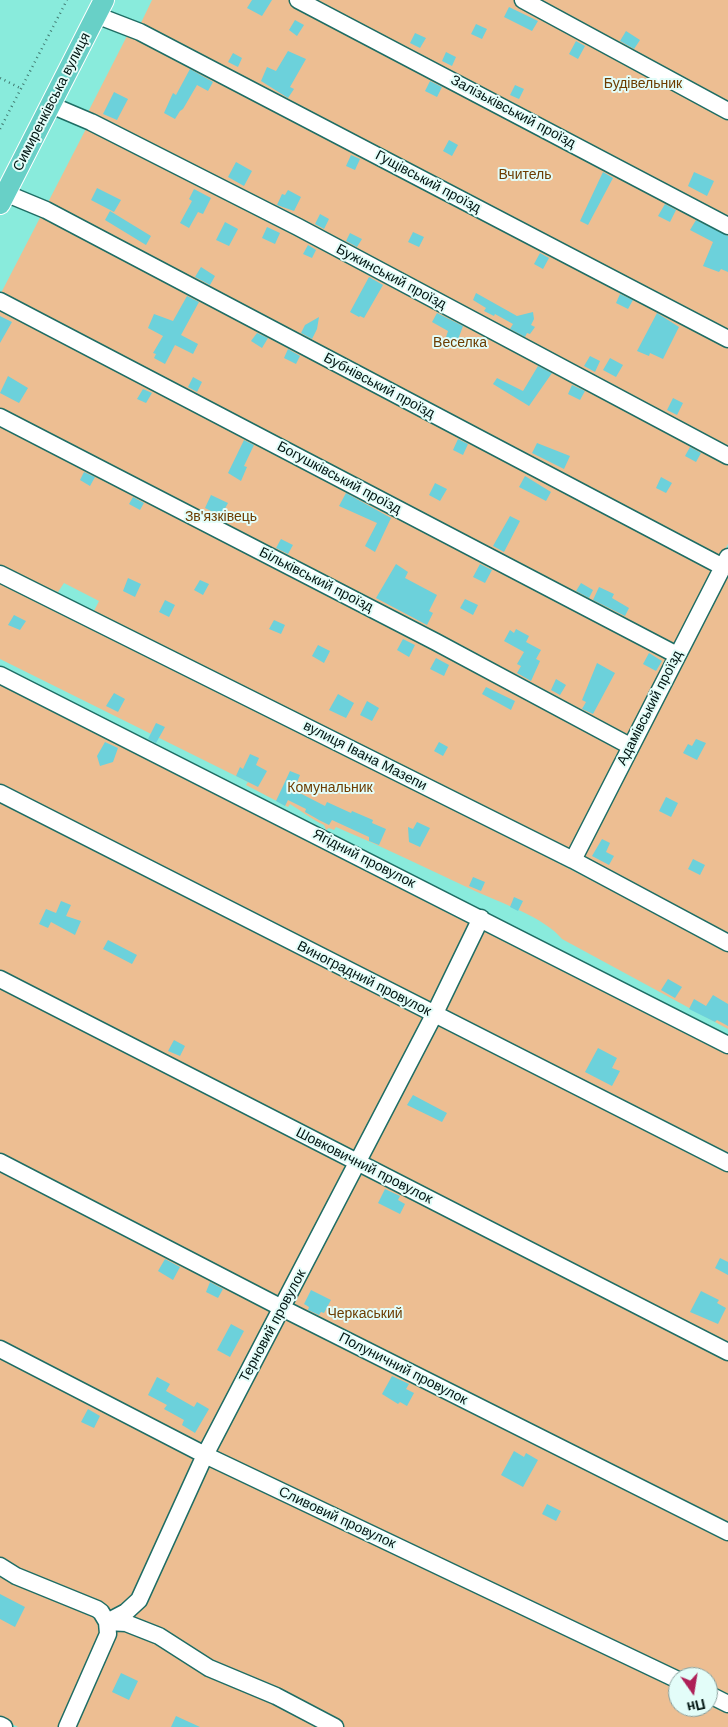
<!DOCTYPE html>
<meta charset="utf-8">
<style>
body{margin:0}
#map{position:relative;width:728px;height:1727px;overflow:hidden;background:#89ebdc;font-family:Helvetica,sans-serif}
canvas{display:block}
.north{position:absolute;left:668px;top:1667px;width:50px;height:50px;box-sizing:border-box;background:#e3fdf9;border:1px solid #89a09d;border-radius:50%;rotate:167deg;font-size:14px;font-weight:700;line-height:20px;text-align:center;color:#021512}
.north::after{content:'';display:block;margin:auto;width:18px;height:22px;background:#ae2058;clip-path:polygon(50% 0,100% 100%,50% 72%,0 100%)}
</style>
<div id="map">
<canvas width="728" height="1727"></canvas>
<div class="north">Пн</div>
</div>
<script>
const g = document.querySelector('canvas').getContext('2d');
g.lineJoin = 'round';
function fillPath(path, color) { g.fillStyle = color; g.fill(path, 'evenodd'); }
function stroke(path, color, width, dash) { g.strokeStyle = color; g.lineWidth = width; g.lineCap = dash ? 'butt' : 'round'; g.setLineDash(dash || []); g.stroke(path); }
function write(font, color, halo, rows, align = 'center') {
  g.font = font + ' Helvetica,sans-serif'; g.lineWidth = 4; g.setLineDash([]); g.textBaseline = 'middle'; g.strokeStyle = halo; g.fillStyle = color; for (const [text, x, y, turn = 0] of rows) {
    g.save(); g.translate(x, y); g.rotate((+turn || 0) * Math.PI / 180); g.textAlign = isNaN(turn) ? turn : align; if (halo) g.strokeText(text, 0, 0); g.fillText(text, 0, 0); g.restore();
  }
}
const green = new Path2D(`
 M152,0H296L728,230V330L139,27Z
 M308,0H728V222Z
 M135,34L728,342V544L603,789L567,852L160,647L94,611L99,601L64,583L58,592L0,568V295L88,125L87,114L127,36Z
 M728,568V936L583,860V852Z
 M0,581L491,828L728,951V1029L562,939C544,917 501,903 475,891C428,869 383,847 336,827L334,830L329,828L326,830L324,825C311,819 302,811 290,804L288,807L246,785L248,782L0,659Z
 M0,680L728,1051V1727H18L0,1718ZM678,1677H708V1707H678Z`);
const building = new Path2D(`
 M252,0H272L262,16L247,8Z
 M509,7L538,21L532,31L504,17Z
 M295,20L304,25L297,36L289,30Z
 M476,24L487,29L482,39L471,34Z
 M626,31L640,40L634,49L620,41Z
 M415,33L426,38L420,48L410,43Z
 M576,41L585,46L578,59L569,54Z
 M288,51L306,59L290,87L294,89L288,98L261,81L267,67L276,71Z
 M446,52L456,57L452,66L442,61Z
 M233,53L242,58L238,67L228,62Z
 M190,69L213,82L208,91L197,85L183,109L180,111L175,119L164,113L173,93L176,95Z
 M430,81L442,87L437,97L425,91Z
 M515,85L524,89L519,99L510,95Z
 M114,92L128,99L117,120L103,114Z
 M449,140L458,145L452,156L443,151Z
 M351,155L360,159L355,170L346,166Z
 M236,162L252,171L244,186L228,177Z
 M603,172L613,178L588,225L580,221Z
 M694,172L714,181L707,196L688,186Z
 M97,188L121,200L114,212L91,200Z
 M194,189L211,198L203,214L198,212L189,228L180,223L192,201L189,199Z
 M288,190L301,197L294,211L277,205L282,194L285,195Z
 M665,204L676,210L670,222L658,216Z
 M110,211L151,236L146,245L105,220Z
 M320,214L329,219L324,229L315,224Z
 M696,220L728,236V272L721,269L719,272L703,266L713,242L690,230Z
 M225,222L238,229L229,246L216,240Z
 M267,227L280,233L275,244L262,238Z
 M413,232L424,237L419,247L408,242Z
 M350,233L362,239L357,247L346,241Z
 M308,245L316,250L312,258L303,254Z
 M540,253L549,258L543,269L534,264Z
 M201,267L215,276L210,285L195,277Z
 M369,277L383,285L364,318L360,316L359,317L350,312Z
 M476,293L517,316L533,312L534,319L531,325L535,327L530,334L527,333L525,337L510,329L513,324L495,314L494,316L484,311L486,308L473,300Z
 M620,294L633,300L628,309L616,303Z
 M187,296L199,302L181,335L198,344L193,354L175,345L165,364L154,358L156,354L153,353L163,336L148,328L154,314L173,321Z
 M437,313L463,326L456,345L445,340L448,331L432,322Z
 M657,313L679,327L663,359L650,353L649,356L637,351Z
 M0,316L12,322L0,343Z
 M319,317L317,329L312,339L301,333L305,325Z
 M257,333L268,338L262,348L251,341Z
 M288,349L300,356L296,364L284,358Z
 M590,356L600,361L595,372L584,366Z
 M610,358L623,365L616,377L603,370Z
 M538,366L552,373L529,406L493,384L497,378L523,391Z
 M8,376L28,388L19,403L0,393Z
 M193,377L202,382L197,392L188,387Z
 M572,385L585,391L580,400L568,394Z
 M143,389L152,393L146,403L137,399Z
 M673,398L683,403L677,415L667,410Z
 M458,439L468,444L463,455L453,450Z
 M244,440L254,445L244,466L247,467L241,481L228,473Z
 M537,443L570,456L564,469L532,453Z
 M690,447L701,453L696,462L685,456Z
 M84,472L95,477L90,486L80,480Z
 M525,476L551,492L546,501L519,487Z
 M661,477L672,483L666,493L656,488Z
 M435,483L447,489L440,501L429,495Z
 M346,493L391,518L375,552L365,546L377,523L339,506Z
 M211,495L228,503L221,516L205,508Z
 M133,497L144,503L140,510L129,504Z
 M510,516L520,521L504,552L493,546Z
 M281,539L293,545L288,554L276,548Z
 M396,564L408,572L405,578L437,595L429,611L433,613L427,625L376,598Z
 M480,564L492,570L485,583L473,577Z
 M128,578L141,584L135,597L123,591Z
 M200,580L209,584L203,595L194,590Z
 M581,583L593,590L589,598L576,591Z
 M599,587L614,594L612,598L629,608L625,616L593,600Z
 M465,599L478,605L473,615L460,608Z
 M165,600L175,605L169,617L159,612Z
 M14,615L26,621L20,630L8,625Z
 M274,620L285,625L281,634L269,629Z
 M516,629L529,636L526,642L541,650L536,659L540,661L531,681L517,673L521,666L517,664L524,652L504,641L510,630L514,633Z
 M403,639L415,645L409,657L397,650Z
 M318,645L330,651L324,663L312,656Z
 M649,653L662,661L656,671L643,664Z
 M436,658L449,665L444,676L430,669Z
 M597,663L615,673L593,714L582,709L586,702L582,700Z
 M556,679L566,685L560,695L551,690Z
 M486,687L515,701L511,710L482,694Z
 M114,693L125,699L118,712L106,706Z
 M338,694L354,703L346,718L329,710Z
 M367,701L379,708L372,721L360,715Z
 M156,723L165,727L156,743L148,739Z
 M696,739L706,743L697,760L683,753L688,744L692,746Z
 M105,742L118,748L113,762L100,766L97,756Z
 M439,742L448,747L443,756L434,751Z
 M250,754L259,758L256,765L267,771L258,787L236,776L240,767L243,769Z
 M290,771L300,775L294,790L325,806L327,802L351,813L352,811L373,820L372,823L386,829L379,845L369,841V837L332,820L329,825L319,820L305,812L306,809L288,800L285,806L276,801Z
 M666,797L678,803L671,817L659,811Z
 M417,822L430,828L420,847L409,842L408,827L413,829Z
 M602,839L610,843L606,852L614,856L609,865L592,856Z
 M693,859L705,865L700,875L688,869Z
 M473,877L485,882L481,891L469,886Z
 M514,897L523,901L518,911L510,907Z
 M61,901L71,905L66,916L81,921L75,935L51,922L48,928L39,924L46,909L56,913Z
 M108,940L137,955L132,964L103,949Z
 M668,979L682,987L675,998L661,990Z
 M713,995L728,1004V1026L717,1020L715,1022L689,1009L694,999L706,1006Z
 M174,1040L185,1046L180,1056L168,1051Z
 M598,1048L617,1058L612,1068L620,1071L612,1086L585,1072Z
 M413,1095L447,1113L442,1122L407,1105Z
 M385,1189L400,1196L398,1200L405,1204L400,1214L378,1203Z
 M720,1258L728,1262V1275L715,1268Z
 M165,1259L180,1267L173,1280L158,1271Z
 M210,1282L223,1289L218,1298L206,1292Z
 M311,1290L331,1300L324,1313L321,1312L319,1315L308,1310L309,1307L304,1304Z
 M701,1291L719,1300L717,1303L726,1308L718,1324L690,1312Z
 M231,1324L244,1331L230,1357L217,1350Z
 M392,1376L409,1384L406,1389L414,1393L407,1406L400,1402L398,1404L382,1394Z
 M157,1377L170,1384L166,1391L194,1407L197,1402L209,1409L195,1433L182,1425L184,1420L164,1409L167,1405L148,1395Z
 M88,1409L100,1416L94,1428L81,1422Z
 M514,1451L524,1457L526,1453L538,1460L523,1487L501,1475Z
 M547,1504L561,1511L556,1521L542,1514Z
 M0,1594L25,1607L15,1627L0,1619Z
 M121,1673L138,1681L129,1700L112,1692Z
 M176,1716L200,1727H171Z`);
const path = new Path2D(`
 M0,78L20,88
 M0,129L67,0`);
const minor = new Path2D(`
 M298,0L728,226
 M523,0L728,111
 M96,15L140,32L728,339
 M51,105L91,122L298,227L728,456
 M5,193L46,210L723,567
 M0,301L677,655
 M0,417L436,642L630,746
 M0,574L573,860L728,943
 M0,675L728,1045
 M0,793L728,1163
 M573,860L728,557
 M0,979L728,1352
 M0,1162L282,1308L728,1532
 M0,1349L205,1455L678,1680
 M0,1566L16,1576L97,1609L101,1612L107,1622L126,1623L159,1636L209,1668L276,1696L335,1727
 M708,1694L728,1704
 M0,1725L4,1727
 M67,1727L108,1634L107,1622L126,1612L139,1600L205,1455L434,1015L481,918`);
const major = new Path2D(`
 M0,204L104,0`);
const parkNames = [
 ["Будівельник",643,84],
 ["Вчитель",525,175],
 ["Веселка",460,343],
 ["Зв'язківець",221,517],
 ["Комунальник",330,788],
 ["Черкаський",365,1314]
];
const streetNames = [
 ["Симиренківська вулиця",52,102,-63],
 ["Залізьківський проїзд",513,112,28],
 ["Гущівський проїзд",428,182,28],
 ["Бужинський проїзд",391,277,28],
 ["Бубнівський проїзд",379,386,28],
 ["Богушківський проїзд",339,478,28],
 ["Більківський проїзд",316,580,27],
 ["Адамівський проїзд",650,708,-63],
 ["вулиця Івана Мазепи",365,756,27],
 ["Ягідний провулок",364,859,27],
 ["Виноградний провулок",364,979,27],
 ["Шовковичний провулок",364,1166,27],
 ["Терновий провулок",273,1326,-62],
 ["Полуничний провулок",403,1369,27],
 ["Сливовий провулок",337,1518,25]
];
fillPath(green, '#edbe92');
fillPath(building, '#6cd1db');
stroke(minor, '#1e6d64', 19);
stroke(major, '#fff', 22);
stroke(path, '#417970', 2.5, [1, 4]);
stroke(minor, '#fff', 16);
stroke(major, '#68d0c7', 20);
write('14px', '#6c3c00', '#e3fdf9', parkNames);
write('14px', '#021512', '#e3fdf9', streetNames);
</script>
